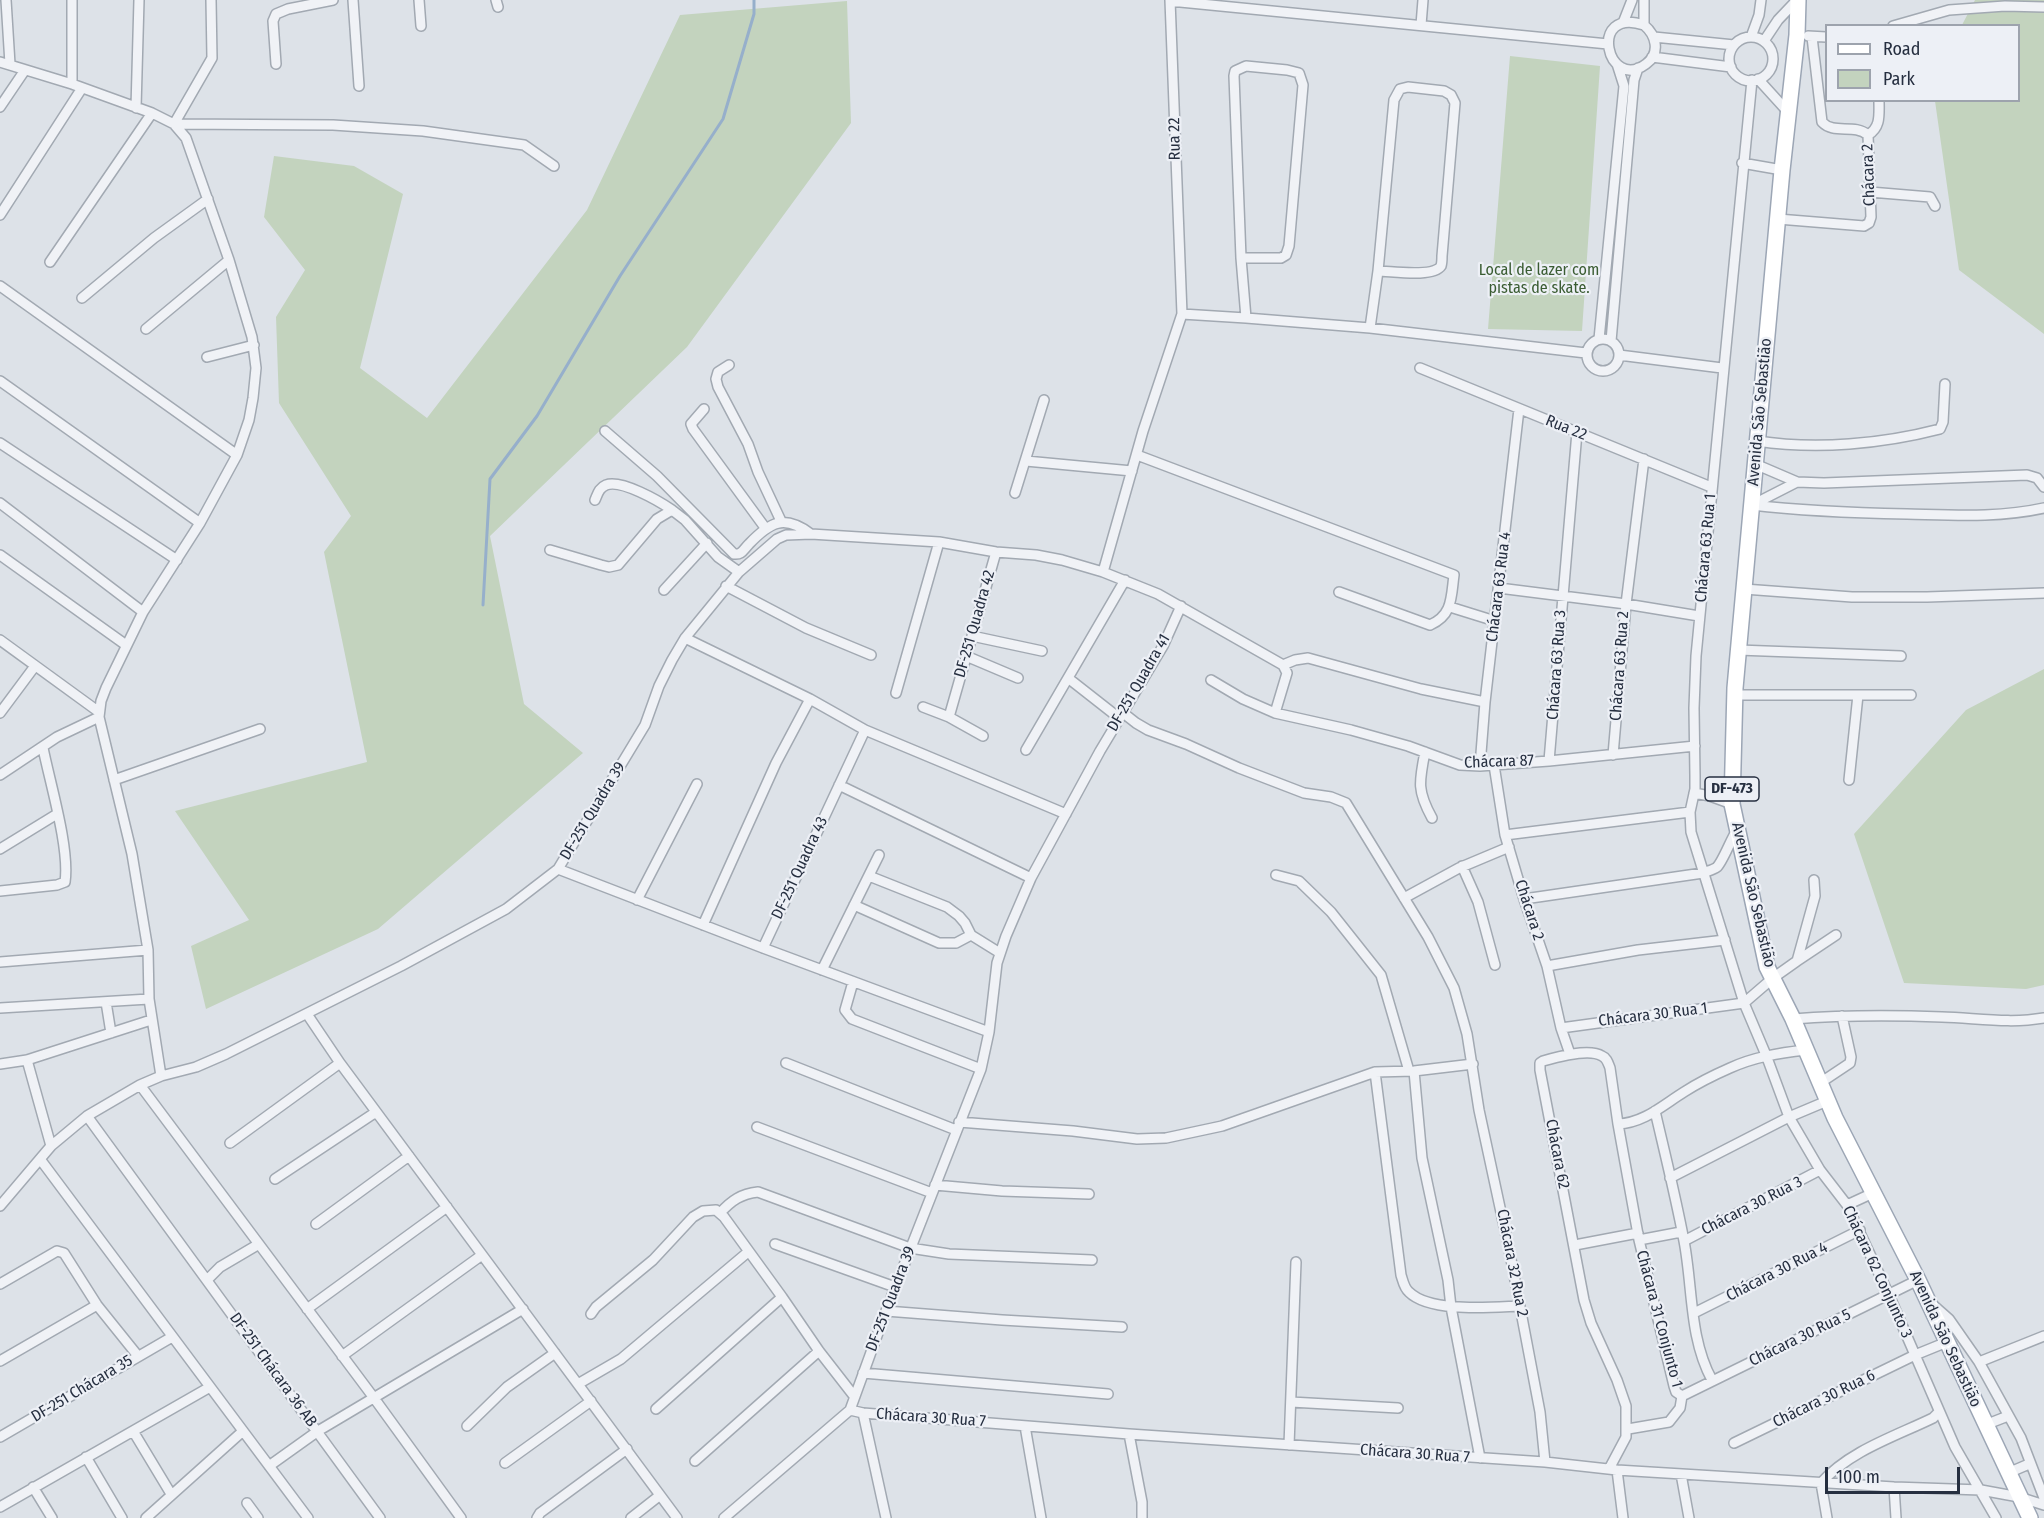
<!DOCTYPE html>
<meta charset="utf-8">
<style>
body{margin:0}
#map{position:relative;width:2044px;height:1518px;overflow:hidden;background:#dde2e8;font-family:"Fira Sans Condensed",sans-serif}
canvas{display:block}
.legend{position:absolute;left:1825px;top:24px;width:195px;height:78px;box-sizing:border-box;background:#edf0f6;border:2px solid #9da3ad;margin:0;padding:8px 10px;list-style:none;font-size:18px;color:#262f40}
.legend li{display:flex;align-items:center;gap:12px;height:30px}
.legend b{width:30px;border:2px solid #9da3ad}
.scale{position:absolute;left:1825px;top:1467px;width:135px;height:27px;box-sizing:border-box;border:3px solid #262f40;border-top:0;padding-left:8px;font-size:18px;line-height:21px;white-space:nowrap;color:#262f40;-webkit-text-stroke:4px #edf0f6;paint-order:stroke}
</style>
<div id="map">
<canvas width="2044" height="1518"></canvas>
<ul class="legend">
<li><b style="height:8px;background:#fff"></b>Road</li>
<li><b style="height:16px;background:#c3d3be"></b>Park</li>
</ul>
<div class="scale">100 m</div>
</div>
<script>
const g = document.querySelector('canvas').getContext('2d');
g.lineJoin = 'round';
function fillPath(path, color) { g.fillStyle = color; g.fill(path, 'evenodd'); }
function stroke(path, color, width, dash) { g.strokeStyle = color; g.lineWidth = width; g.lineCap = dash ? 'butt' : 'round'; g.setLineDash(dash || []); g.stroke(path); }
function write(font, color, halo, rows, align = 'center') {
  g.font = font + ' "Fira Sans Condensed",sans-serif'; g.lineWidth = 4.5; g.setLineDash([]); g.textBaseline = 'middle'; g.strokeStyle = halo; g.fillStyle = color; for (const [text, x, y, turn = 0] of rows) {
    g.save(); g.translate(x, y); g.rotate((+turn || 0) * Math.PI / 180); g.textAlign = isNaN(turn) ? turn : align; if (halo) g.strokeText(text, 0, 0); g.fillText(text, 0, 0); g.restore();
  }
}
const green = new Path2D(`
 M1975,0H2044V334L1959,270L1935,101L2018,100V26L1962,25Z
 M847,1L851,123L687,347L490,536L524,704L583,753L378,929L206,1009L191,946L249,920L175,811L367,762L324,552L351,516L279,403L276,317L305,270L264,217L274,156L354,166L403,194L360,368L427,418L587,210L680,15Z
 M1510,56L1600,66L1582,331L1488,329Z
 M2044,669V985L2026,989L1904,983L1854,834L1966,710Z`);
const stream = new Path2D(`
 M483,605L490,479L537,416L620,276L723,119L754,14V0`);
const street = new Path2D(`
 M6,0L10,64
 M211,0L212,58L174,124L333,125L423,131L524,145L554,166
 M353,0L359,86
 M419,0L421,26
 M496,0L498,7
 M1170,1L1608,44
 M1623,23L1632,0
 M1421,25L1423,0
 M1644,25C1587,6 1607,93 1646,64C1661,53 1656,35 1644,25V0
 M1893,26L1949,10L2005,6L2044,7
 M1808,36L1826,37
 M1654,37L1734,45
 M1751,37L1759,15L1761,0
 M1729 59a22 22 0 1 1 44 0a22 22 0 1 1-44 0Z
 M1764,41L1778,20L1797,0
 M1652,57L1731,67
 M0,62L72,84L152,113L174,124L186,138L229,260L252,337L256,368L253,398L249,420L237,455L200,523L143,612L106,688L101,701L99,717L132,854L148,950L149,999L161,1076
 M276,64L273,21L276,14L288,9L333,0
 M1246,66L1287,70L1299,73L1303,85L1289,246L1286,255L1281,258H1241L1234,76L1235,71Z
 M1758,79L1788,112
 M1752,80L1696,656L1694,708L1695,776V789L1690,812L1691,832L1744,1003L1766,1055L1789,1117L1820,1170L1847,1205L1889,1295L1955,1447L1996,1518
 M72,84V0
 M1408,87L1444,91L1451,95L1455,103L1442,256C1442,259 1442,263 1441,266C1433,278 1391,271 1378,271L1394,100L1400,89Z
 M0,107L25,70
 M136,108L139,0
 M1868,135C1881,127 1879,115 1879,100
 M1742,163L1782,170
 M1870,192L1930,197L1935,206
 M0,215L82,88
 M1778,219L1864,226L1869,223L1871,217L1868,135C1854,123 1834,135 1822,122L1812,37
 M1241,258L1246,318L1370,328L1586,353
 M50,262L152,113
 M0,286L237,455
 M82,298L154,238L208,199
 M1182,314L1246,318
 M1370,328L1378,271
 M146,329L229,260
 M1587 355a16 16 0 1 1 32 0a16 16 0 1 1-32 0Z
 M1599,339L1624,86L1617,64
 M1611,341L1634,80L1638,68
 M1619,355L1722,368
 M207,357L254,345
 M729,365L718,372L716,379L718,387L748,444L758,472L781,521
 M1420,368L1711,487
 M0,381L200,523
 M704,409L691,424L693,429L766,529
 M605,431L657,476L734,554C742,555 743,550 749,544C770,522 784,514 811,534
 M1757,441C1817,450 1882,444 1940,429L1943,422L1945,384
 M0,443L177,560
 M1137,455L1454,575C1451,597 1453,615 1430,625L1339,592
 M1026,461L1132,471
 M1755,464L1797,482L1824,483L2027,475L2037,478L2044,487
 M1015,493L1044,400
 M595,500C598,493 599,488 606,485C621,479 659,501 672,510
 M0,503L143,612
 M1752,505C1803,511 1855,513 1907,514C1953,515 1999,518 2044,508
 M1752,505L1797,482
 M550,550L601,565L609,567L618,565L657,519L672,510L685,520L718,557L739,572
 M0,555L126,645
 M1103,572L1143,431L1182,314L1170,0
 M726,586L806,628L871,655
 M1499,588L1626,604L1699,616
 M1744,589L1852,597H1927L2044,593
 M664,590L707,543
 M1450,607L1495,621
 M972,636L1042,651
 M685,638L810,699L865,730L1066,814
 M0,640L99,712
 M1738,650L1901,656
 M966,656L1018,678
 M1068,678L1119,718
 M1211,680L1243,699L1275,713L1351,730L1408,746L1460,765L1480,766L1549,761L1695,746
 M896,693L939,542
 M1734,695H1911
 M923,707L949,717L983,736
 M1122,712L1136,723L1148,730L1186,744L1239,768L1304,793L1331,797L1346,803L1428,937L1454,988L1467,1034L1479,1110L1510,1254L1540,1412L1545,1462
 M0,713L35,666
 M1275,713L1287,673L1283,665L1295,660L1308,658L1421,689L1485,702
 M949,717L996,552
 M1026,750L1125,580
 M1425,752C1419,782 1417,791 1432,818
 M1613,755L1626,604L1644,459
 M1549,761L1577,432
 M1494,765L1505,835L1524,899L1547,966L1561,1028L1570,1054
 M1480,766L1485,702L1519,409
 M0,775L57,737L99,717
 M114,780L260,729
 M1849,780L1858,695
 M839,785L1031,878
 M1694,793L1710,796L1732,804
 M1505,835L1690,812
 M0,849L57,814
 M1462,866L1478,902L1495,965
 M558,869L763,948L989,1032
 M1276,875L1299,881L1331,912L1381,975L1409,1071
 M869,876L947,907L959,916L965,923L971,935L1000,953
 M0,891L57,885L65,882C70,849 50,783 43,748
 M1404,898L1459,868L1509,847
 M1524,899L1703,873C1707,871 1713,870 1717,867C1723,861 1731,839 1737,830
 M637,900L697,784
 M854,905L939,943H956L971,935
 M703,925L776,763L810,699
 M763,948L865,730
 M1797,961L1836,935
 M0,962L148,950
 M1547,966L1638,950L1725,940
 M822,970L879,855
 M853,982L845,1010L852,1019L981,1069
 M106,1002L111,1033
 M1744,1003L1773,978L1797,961L1815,896L1814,880
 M0,1008L149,999
 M307,1014L340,1063L677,1518
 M1793,1019C1843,1015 1893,1015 1942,1017C1976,1018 2010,1024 2044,1018
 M1561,1028L1744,1003
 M27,1060L51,1146
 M786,1063L956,1130
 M0,1064L27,1060L151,1020
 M1414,1071L1422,1158L1448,1280L1451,1307L1480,1458
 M1375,1072L1401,1275C1403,1281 1404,1288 1409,1292C1430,1313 1492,1307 1520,1306
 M1820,1083L1850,1063L1851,1057L1842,1016
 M140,1085L374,1398L461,1518
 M1655,1111C1665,1154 1676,1198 1684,1241C1693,1288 1689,1338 1712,1380
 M87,1116L380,1518
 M959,1122L1073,1131L1137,1139L1166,1138L1222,1126L1375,1072L1414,1071L1473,1064
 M1618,1124C1644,1123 1663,1105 1684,1092C1698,1083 1714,1075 1730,1068C1754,1057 1779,1053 1806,1050
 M757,1127L932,1193
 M230,1143L340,1063
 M40,1159L308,1518
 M1670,1178L1789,1117L1827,1101
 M275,1179L376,1112
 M935,1185L1002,1191L1089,1194
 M1847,1205L1873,1193
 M0,1206L51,1146L87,1116L140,1085L161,1076L196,1067L226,1054L401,966L506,909L558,869L645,725L659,686L672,660L685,638L739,572L777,539L786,535L811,534L939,542L996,552L1036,555L1062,560L1103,572L1158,594L1283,665
 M720,1213C732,1200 741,1194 758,1192L910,1248L949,1254L1092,1260
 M316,1224L409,1156
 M1639,1240L1681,1232
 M1684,1241L1820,1170
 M775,1244L895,1287
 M1575,1245L1638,1233
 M207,1280L220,1267L259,1244
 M0,1284L57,1251L64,1253L97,1305L138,1356
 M1932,1304L1949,1319L1979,1362L2021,1438L2044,1498
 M307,1309L447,1207
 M886,1311L1002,1320L1122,1327
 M1694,1313L1860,1230
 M591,1314L596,1307L653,1260L693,1217L703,1211L716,1210L724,1217L782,1297L819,1351L854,1396
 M342,1356L482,1255
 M0,1361L97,1305
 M1979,1362L2044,1336
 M863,1373L1108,1394
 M578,1384L621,1359L748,1252
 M1682,1396L1918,1280
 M1291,1402L1398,1408
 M656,1409L782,1297
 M850,1410L863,1413L1129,1434L1545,1462L1617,1470L1894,1487L1981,1490L2019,1497L2044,1505
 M863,1413L886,1518
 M1985,1425L2008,1416
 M467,1426L507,1387L555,1353
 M1025,1426L1041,1518
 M1628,1429L1669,1422L1680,1408L1682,1396
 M133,1431L171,1494
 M1129,1434L1142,1502V1518
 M0,1437L172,1337
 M1734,1443L1915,1355L1947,1342
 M1289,1445L1296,1262
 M86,1457L122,1518
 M695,1461L819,1351
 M505,1463L591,1401
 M269,1466L318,1431L523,1309
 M1609,1469L1626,1437V1406L1617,1380L1591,1323L1584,1300L1540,1070V1063L1543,1061C1557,1057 1589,1048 1602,1056C1607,1058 1608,1063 1610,1068L1618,1124L1639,1240L1674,1386L1676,1392L1682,1396
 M1617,1470L1623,1518
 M2008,1473L2029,1464
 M1681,1474L1689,1518
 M33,1487L52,1518
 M1894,1487L1896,1518
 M247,1503L258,1518
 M0,1507L210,1387
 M146,1518L243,1431
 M537,1518L540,1513L627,1449
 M631,1518L659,1496
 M724,1518L850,1410L886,1311L981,1069L989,1032L997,963L1006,936L1031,878L1100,751L1163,646L1181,606
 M1827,1518L1821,1483C1849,1451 1896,1436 1933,1418L1939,1412`);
const primary = new Path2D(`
 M1798,0L1797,35L1782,170L1735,688L1732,804L1767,967L1793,1019L1835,1118L1918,1280L2030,1518`);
const shields = [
 [1732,789,54]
];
const shieldNames = [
 ["DF-473",1732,789]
];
const streetNames = [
 ["Rua 22",1175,139,-91],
 ["Chácara 2",1869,175,-92],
 ["Avenida São Sebastião",1760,412,-85],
 ["Rua 22",1566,428,22],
 ["Chácara 63 Rua 1",1706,548,-85],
 ["Chácara 63 Rua 4",1499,587,-83],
 ["DF-251 Quadra 42",975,624,-74],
 ["Chácara 63 Rua 3",1557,665,-86],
 ["Chácara 63 Rua 2",1620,666,-86],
 ["DF-251 Quadra 41",1139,683,-60],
 ["Chácara 87",1499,762,-2],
 ["DF-251 Quadra 39",593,811,-59],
 ["DF-251 Quadra 43",800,868,-65],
 ["Avenida São Sebastião",1753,895,77],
 ["Chácara 2",1529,910,72],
 ["Chácara 30 Rua 1",1653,1015,-7],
 ["Chácara 62",1557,1154,79],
 ["Chácara 30 Rua 3",1752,1206,-27],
 ["Chácara 32 Rua 2",1512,1263,79],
 ["Chácara 30 Rua 4",1777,1272,-27],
 ["Chácara 62 Conjunto 3",1877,1272,65],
 ["DF-251 Quadra 39",891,1299,-69],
 ["Chácara 31 Conjunto 1",1659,1319,75],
 ["Chácara 30 Rua 5",1800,1338,-26],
 ["Avenida São Sebastião",1945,1339,65],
 ["DF-251 Chácara 36 AB",273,1370,54],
 ["DF-251 Chácara 35",82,1389,-31],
 ["Chácara 30 Rua 6",1824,1399,-26],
 ["Chácara 30 Rua 7",931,1418,4],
 ["Chácara 30 Rua 7",1415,1454,4]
];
const parkNames = [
 ["Local de lazer com",1539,271],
 ["pistas de skate.",1539,289]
];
fillPath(green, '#c3d3be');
stroke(stream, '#96afcb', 3);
stroke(street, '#a2a9b2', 12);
stroke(primary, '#9ca6b5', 18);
stroke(street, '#f0f2f6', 9);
stroke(primary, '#fff', 15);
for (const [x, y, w] of shields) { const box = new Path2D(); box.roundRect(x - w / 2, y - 12, w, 24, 4.5); g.fillStyle = '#edf0f6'; g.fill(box); stroke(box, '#262f40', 1.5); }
write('bold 15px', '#262f40', null, shieldNames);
write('16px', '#262f40', '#edf0f6', streetNames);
write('16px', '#3a5c32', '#edf0f6', parkNames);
</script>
